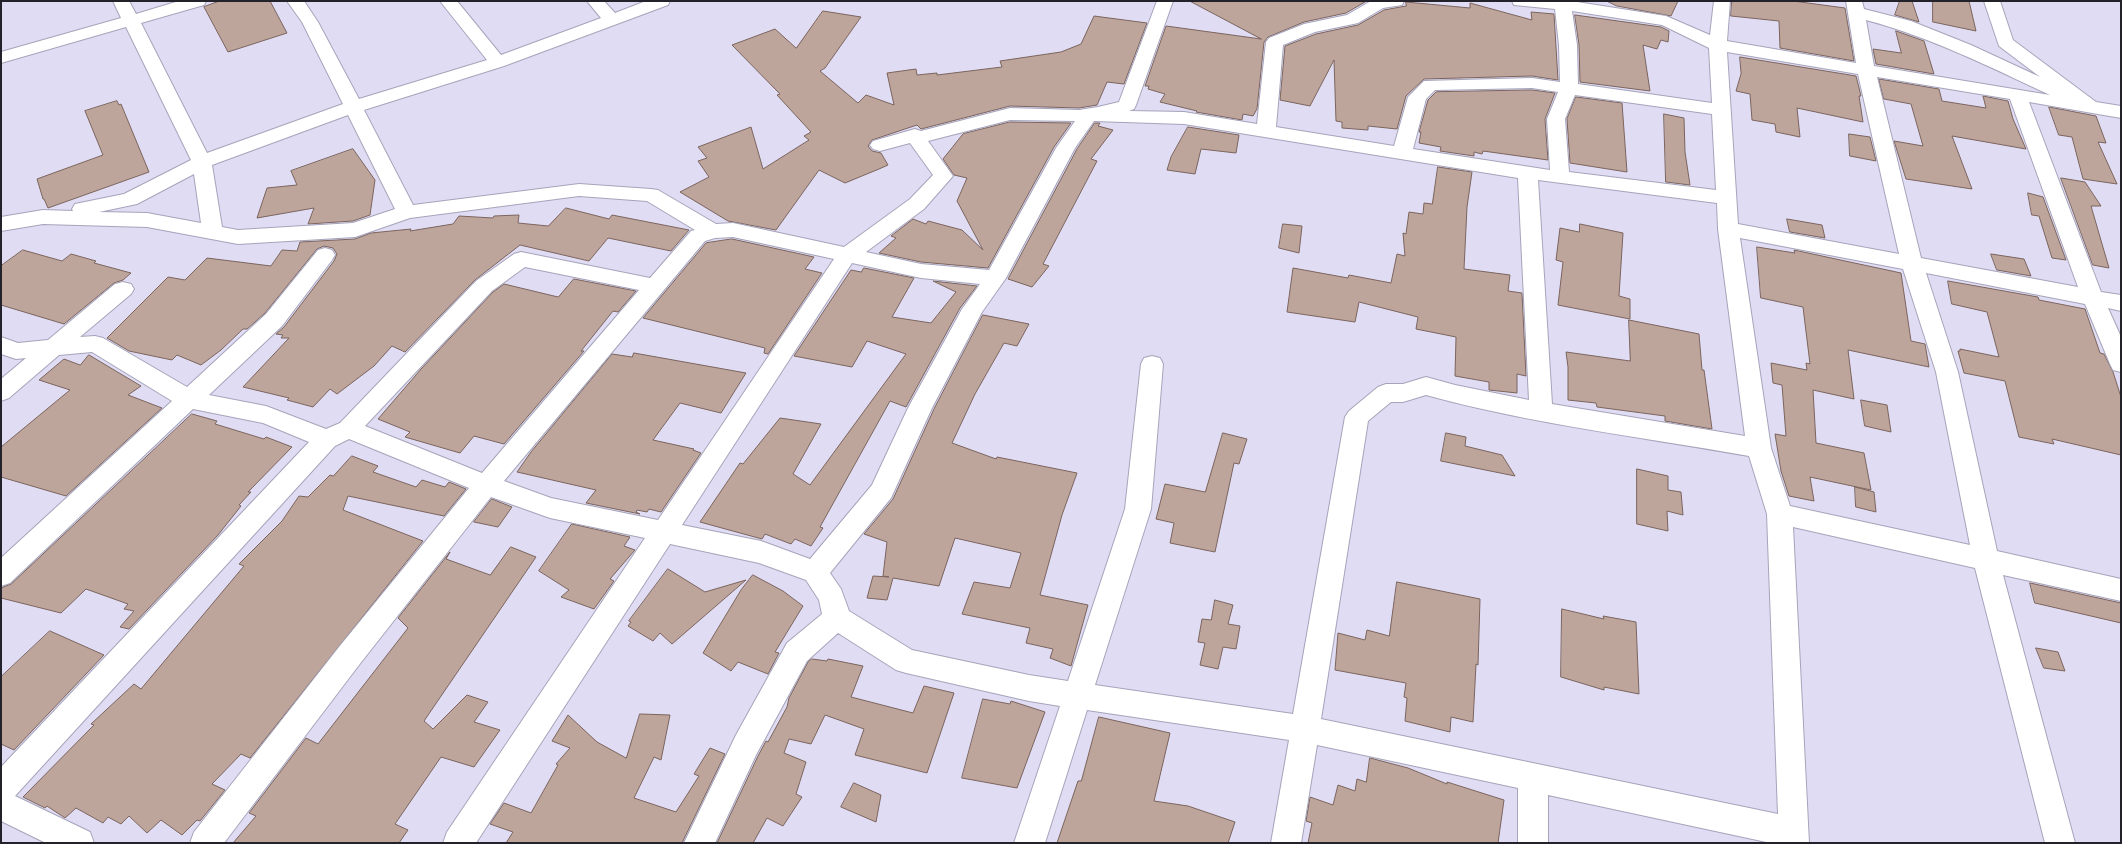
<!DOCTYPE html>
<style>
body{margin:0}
#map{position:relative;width:2122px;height:844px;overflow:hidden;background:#dfdcf4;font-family:"Fira Sans Condensed",sans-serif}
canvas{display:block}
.frame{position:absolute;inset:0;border:2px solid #23222a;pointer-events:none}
</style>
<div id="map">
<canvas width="2122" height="844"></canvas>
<div class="frame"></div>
</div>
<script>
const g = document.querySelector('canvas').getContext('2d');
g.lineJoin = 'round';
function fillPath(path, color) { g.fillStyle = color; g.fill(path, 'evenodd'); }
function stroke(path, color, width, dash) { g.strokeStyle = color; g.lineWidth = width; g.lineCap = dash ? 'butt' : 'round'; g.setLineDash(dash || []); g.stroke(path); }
const building = new Path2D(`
 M220,1H270L287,33L228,52L204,7Z
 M1190,1H1357L1365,2L1346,13L1304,22L1268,37L1264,42L1257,109L1253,116L1243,114L1242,120L1196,112L1197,111L1160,102L1165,94L1148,89L1149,86H1145L1166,26L1261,39Z
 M1607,1H1678L1671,16L1617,6Z
 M1732,1H1793L1845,8L1854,61L1780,48L1779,21L1731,16Z
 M1900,1H1912L1919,22L1895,15Z
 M1933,1H1969L1976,31L1933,22Z
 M1406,2L1470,8V3L1532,20L1531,12L1554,14L1558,80L1532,76L1424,79L1406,96L1397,129L1368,126V130L1342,128V122L1336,121L1334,60L1310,106L1280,100L1285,46L1316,34L1358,25L1384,10L1406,6Z
 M823,11L861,17L825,68L820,71L858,103L866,95L894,105L887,73L916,69L917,75L937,73V75L1002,67L1000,61L1061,52L1081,44L1094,16L1147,23L1124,84L1107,82L1097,105L1079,108L1010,106L921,129L917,125L872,140L868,146L872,151L881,153L888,165L879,169L845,183L819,170L776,230L728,221L680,192L709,177L698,161L707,158L698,147L751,127L763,169L809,140L804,136L811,132L777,95L780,94L732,45L775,29L796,48Z
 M1575,15L1661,27L1669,31L1668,42L1661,40L1657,49L1643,45L1650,91L1580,82L1579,45Z
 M1896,31L1924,41L1934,74L1876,64L1873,49L1901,53Z
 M1740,57L1856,76L1861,96H1859L1863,122L1797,108L1800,137L1776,132L1775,124L1752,120L1750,94L1736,91L1741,74Z
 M1879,79L1939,89L1942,101L1986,108L1983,96L2008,101L2013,119L2026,149L1952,136L1972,189L1906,179L1894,141L1923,146L1911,104L1884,99Z
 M1532,90L1555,93L1545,119L1548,160L1483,151L1482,154L1474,152V156L1440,151L1441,147L1419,143L1421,132H1419L1428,100L1436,92Z
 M1576,97L1622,103L1627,172L1570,163L1567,119Z
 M117,101L119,105L121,104L149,172L48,208L44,199H43L37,179L103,155L85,111Z
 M2049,107L2096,116L2106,143L2098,142L2117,184L2083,179L2072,137L2059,135Z
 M1664,114L1684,118L1685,152L1690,185L1666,182Z
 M1010,122L1071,123L1054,147L988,268L921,262L879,253L896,238L891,236L913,219L926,224L928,221L962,230L983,250L957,201L967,178L954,175L943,159L963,134Z
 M1095,123H1100L1098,126L1113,130L1091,159L1097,161L1043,264L1049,266L1032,287L1008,279L1077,149Z
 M1188,127L1239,135L1236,153L1201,149L1195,174L1167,170L1171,157Z
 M1849,134L1870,137L1876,161L1850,156Z
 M353,149L375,180L370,215L353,221L308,224L314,208L257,218L267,188L297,185L291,171Z
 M1438,167L1472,172L1467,207L1464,269L1510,275L1508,291L1522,293L1526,376L1517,374V393L1489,390V382L1455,376L1456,337L1416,329L1418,317L1359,302L1355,322L1287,312L1293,268L1348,278L1349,275L1391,283L1397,254L1405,256L1403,233L1406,234L1409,212L1423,214L1424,203L1432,204Z
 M2061,178L2085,182L2101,206H2091L2109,268L2093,265Z
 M2028,193L2043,197L2066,260L2052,258L2039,216L2032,215Z
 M566,208L609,219L612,215L689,230L671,251L608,238L589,261L520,245L475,280L405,352L392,346L374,366L337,394L330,389L313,407L287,400L289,398L243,387L289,338H281L283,335L276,334L284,327L334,261L337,254L333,248L324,246L317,249L265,313L247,329H243L221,350L201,365L177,355L172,360L129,351L107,338L168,277L185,280L207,258L271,266L282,250L297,251L300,242L355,239L371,233L411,229L410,231L453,224L459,216L493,218L494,216L519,215L518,223L548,226Z
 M1787,219L1822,225L1825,238L1790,232Z
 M1283,224L1302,226L1299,253L1279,248Z
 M1580,224L1623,233L1619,296L1630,299V319L1558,305L1563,262L1556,260L1560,228L1579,232Z
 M732,239L814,257L805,269L822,273L768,354L764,353L765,348L643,318L706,243Z
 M1757,247L1795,253L1794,250L1901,273L1911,341L1925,344L1929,367L1848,350L1854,399L1813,390L1816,443L1864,453L1871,490L1810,477L1814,501L1789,496L1781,471L1775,434L1786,436L1782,385L1773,383L1771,363L1807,370L1806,363L1810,364L1803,307L1761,298Z
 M23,250L62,261L71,254L96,261L94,263L131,273L123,280L114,283L64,324L1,305V266Z
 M1991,254L2024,259L2031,276L1997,270Z
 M864,268L914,278L892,317L931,323L956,292L933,281L977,286L960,308L906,407L890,401L820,527L823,528L811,546L795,539L791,544L765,534L762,539L700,522L740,463L743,464L780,418L821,424L793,474L810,485L906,354L867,341L852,367L794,356L851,270L861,272Z
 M574,279L636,291L618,312L613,311L581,351H584L504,444L474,436L460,453L405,437L410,432L378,419L422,368L493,292L504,284L558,297Z
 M1948,281L2038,297L2039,300L2085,309L2100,353L2104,354L2113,372L2121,397V455L2052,439L2054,444L2019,437L2005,381L1964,373L1958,351H1960V349L1999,357L1987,312L1952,304Z
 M983,315L1029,324L1017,346L1004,343L975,394L952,443L996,459L997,457L1077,473L1062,515L1040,595L1088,605L1071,666L1050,658L1053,649L1026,643L1030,628L962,614L974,582L1010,588L1021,553L955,538L939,586L893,578L887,600L867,598L873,576L889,577L883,576L887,542L864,534L893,499L934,409Z
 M1629,320L1699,334L1702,370H1704L1712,429L1665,421V416L1597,407L1596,403L1568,400V367L1566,352L1630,361Z
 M634,353L746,373L721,413L680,403L653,440L694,449L693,450L701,453L661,512L649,509L647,512L637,510L636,512L640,514L586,503L596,490L517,472L531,452L612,354L632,357Z
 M89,355L141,386L128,395L162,408L66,496L1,477V447L70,390L39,380L64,359L80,365Z
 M1861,400L1887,405L1891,432L1865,426Z
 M192,414L217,421L215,424L264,439L266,437L292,447L248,492H251L239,505L241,506L218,535L129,629L120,627L134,611L124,609L128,604L86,589L61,613L1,598V588L11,584Z
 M1223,433L1247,439L1239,464L1234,463L1215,552L1170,543L1174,523L1156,519L1165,484L1205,492Z
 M1446,433L1466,437L1465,446L1502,455L1515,476L1441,461Z
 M352,456L378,466L373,472L416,487L422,480L445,487L449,482L466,489L444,516L348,496L343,510L423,541L250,758L241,754L212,784L225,790L200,821L197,820L182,835L161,820L147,833L129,816L121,824L108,817L103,823L76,808L65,818L47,806L45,808L23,797L94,725L91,724L134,684L141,689L244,566L239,564L282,521L299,496L308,497L330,475L333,476Z
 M1637,469L1668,476V490L1681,492L1683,515L1667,511L1668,531L1637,524Z
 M1855,487L1874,492L1876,512L1856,507Z
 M492,499L512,507L498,527L474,522Z
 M572,524L630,537L624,546L635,550L610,579L614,581L594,609L561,597L569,590L539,571Z
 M511,547L536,557L424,721L433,729L467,695L488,702L474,722L500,730L474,767L441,757L395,824L408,830L399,843H233L256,816L249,813L306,738L318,744L408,628L398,618L450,552L446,559L490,575Z
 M668,569L705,592L746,580L672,644L660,633L653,641L628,626L631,622L629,621Z
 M753,575L783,591L803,606L775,652L779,653L768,674L738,662L731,671L703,653L741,590Z
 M1397,582L1480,599L1478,665L1476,664L1473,722L1451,717L1450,732L1405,721L1407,698L1404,697L1406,683L1335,670L1338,633L1365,640L1367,630L1389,636Z
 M2030,583L2121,603V623L2035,603Z
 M1215,600L1233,605L1228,624L1240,626L1236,649L1223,647L1218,669L1200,665L1205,643L1198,642L1202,619L1211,620Z
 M1562,609L1604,619L1603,616L1636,622L1639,694L1604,687V690L1561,677Z
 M50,631L104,655L14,750L1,744V677Z
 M2036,648L2058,652L2065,671L2044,668Z
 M812,659L827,661L828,659L863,666L851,697L913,713L924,686L954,693L927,773L855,755L864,729L825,715L811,744L789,739L784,753L806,762L796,794L802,797L783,826L767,818L753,843H717L758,756L766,741L768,742L787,707L789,698L808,662Z
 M983,699L1010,704L1011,701L1045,712L1017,788L962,778Z
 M640,714L670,715L661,760L654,757L634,798L676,812L699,776L694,774L710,748L725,754L682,843H506L513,832L490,824L504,803L531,813L558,765L556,764L570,748L552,741L568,715L597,742L626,758Z
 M1099,717L1170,733L1154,801L1188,806L1235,822L1228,843H1057L1078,781H1081Z
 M1370,758L1408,768L1447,784V782L1504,800L1498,843H1308L1312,823L1306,821L1310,797L1333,805L1338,785L1355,791L1357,779L1366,782Z
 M854,783L881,795L876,822L841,807Z`);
const minor = new Path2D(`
 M113,1H129L136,14L179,1H206L204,5L141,23L207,153L343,104L302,22L287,1H304L318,22L359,99L487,60L440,1H457L501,55L601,18L587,1H604L615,13L646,1H670L668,5L504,66L364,110L413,205L579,184L651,189L658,190L716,224L733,223L844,247L910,199L933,175L910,143L880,151L873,149L870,145L873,141L915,129L921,131L1010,108L1079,110L1098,107L1119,102L1157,1H1173L1136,105L1134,109L1129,111L1184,112L1257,124L1266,42L1269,38L1304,24L1347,15L1371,1H1404L1402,5L1383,8L1358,23L1315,32L1283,45L1276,127L1394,146L1408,97L1424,81L1532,78L1560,82L1559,45L1555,9L1514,5L1512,1H1571L1666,16L1710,35L1714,1H1730L1727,41L1856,63L1846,1H1862L1864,9L1911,21L1971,45L2040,77L1999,46L1984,1H2000L2013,40L2096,102L2121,106V118L2029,102L2101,292L2121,295V311L2108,308L2121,337V372L2113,370L2110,364L2085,304L1926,273L1958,372L1997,551L2121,579V601L2003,575L2075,843H2045L1975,568L1793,527L1809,843H1771L1548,795V843H1518V788L1317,745L1301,843H1271L1289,740L1087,710L1045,843H1014L1060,706L1029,701L906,673L896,670L838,633L807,661L756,755L715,843H684L736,735L787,643L822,614L819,600L806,580L759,563L670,544L476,843H443L447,832L645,538L550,518L491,497L359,665L224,843H190L194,832L339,647L469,488L349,439L335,446L15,796L90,832L94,843H46L1,821V767L309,442L263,423L193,409L10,583L1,586V558L172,401L92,352L59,355L9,398L1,401V379L26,358L16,359L1,354V337L18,343L48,340L115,284L123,282L131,284L134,289L131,294L80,337L95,336L103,338L187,387L266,314L318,250L325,248L332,250L335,255L332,260L282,326L209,395L266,406L326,429L340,423L476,281L514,254L521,252L650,278L691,231L695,230L647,201L579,196L410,218L355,237L238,244L147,227L43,224L1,231V217L43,210L73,211L72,209L75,204L124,194L191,160L126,27L1,63V52L121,18ZM1572,11L1662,25L1709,48L1712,103L1578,84L1577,45ZM1866,20C1930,37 1990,67 2050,95L1874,66ZM1727,52L1858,74L1899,254L1738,224ZM1877,77L2010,99L2078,287L1921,258ZM1532,88L1558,92L1547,119L1550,170L1413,149L1426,99L1435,90ZM1575,95L1712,114L1716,190L1569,172L1565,119ZM348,115L395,209L353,223L238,230L222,227L212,165ZM1010,120L1075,121L1056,148L989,270L921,264L866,252L924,209L953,176L928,141ZM1094,121L1184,124L1518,178L1529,400L1455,385L1426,377L1403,384H1386L1378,387L1349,411L1345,417L1293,714L1095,685L1151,509L1163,364L1160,358L1152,356L1144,358L1141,364L1125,509L1068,681L1029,675L912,650L849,611L841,589L830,573L891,498L932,408L982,312L1006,278L1075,148ZM194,174L201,223L147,213L99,212L137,204ZM1538,180L1717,203L1718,229L1745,436L1552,404ZM733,237L834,259L658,520L551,498L504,481L705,241L715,238ZM1740,238L1903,269L1936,372L1970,545L1790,506L1771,448ZM852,263L921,278L980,284L962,309L908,408L872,485L810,559L761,541L682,525ZM525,267L639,290L482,473L365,426L492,291ZM1426,395C1531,424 1642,437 1749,456L1767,514L1778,814L1321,719L1368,421L1391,402H1403Z`);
fillPath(building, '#bea59c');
stroke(building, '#7b645d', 1);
stroke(minor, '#a6a4ba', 2);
fillPath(minor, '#fff');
</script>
